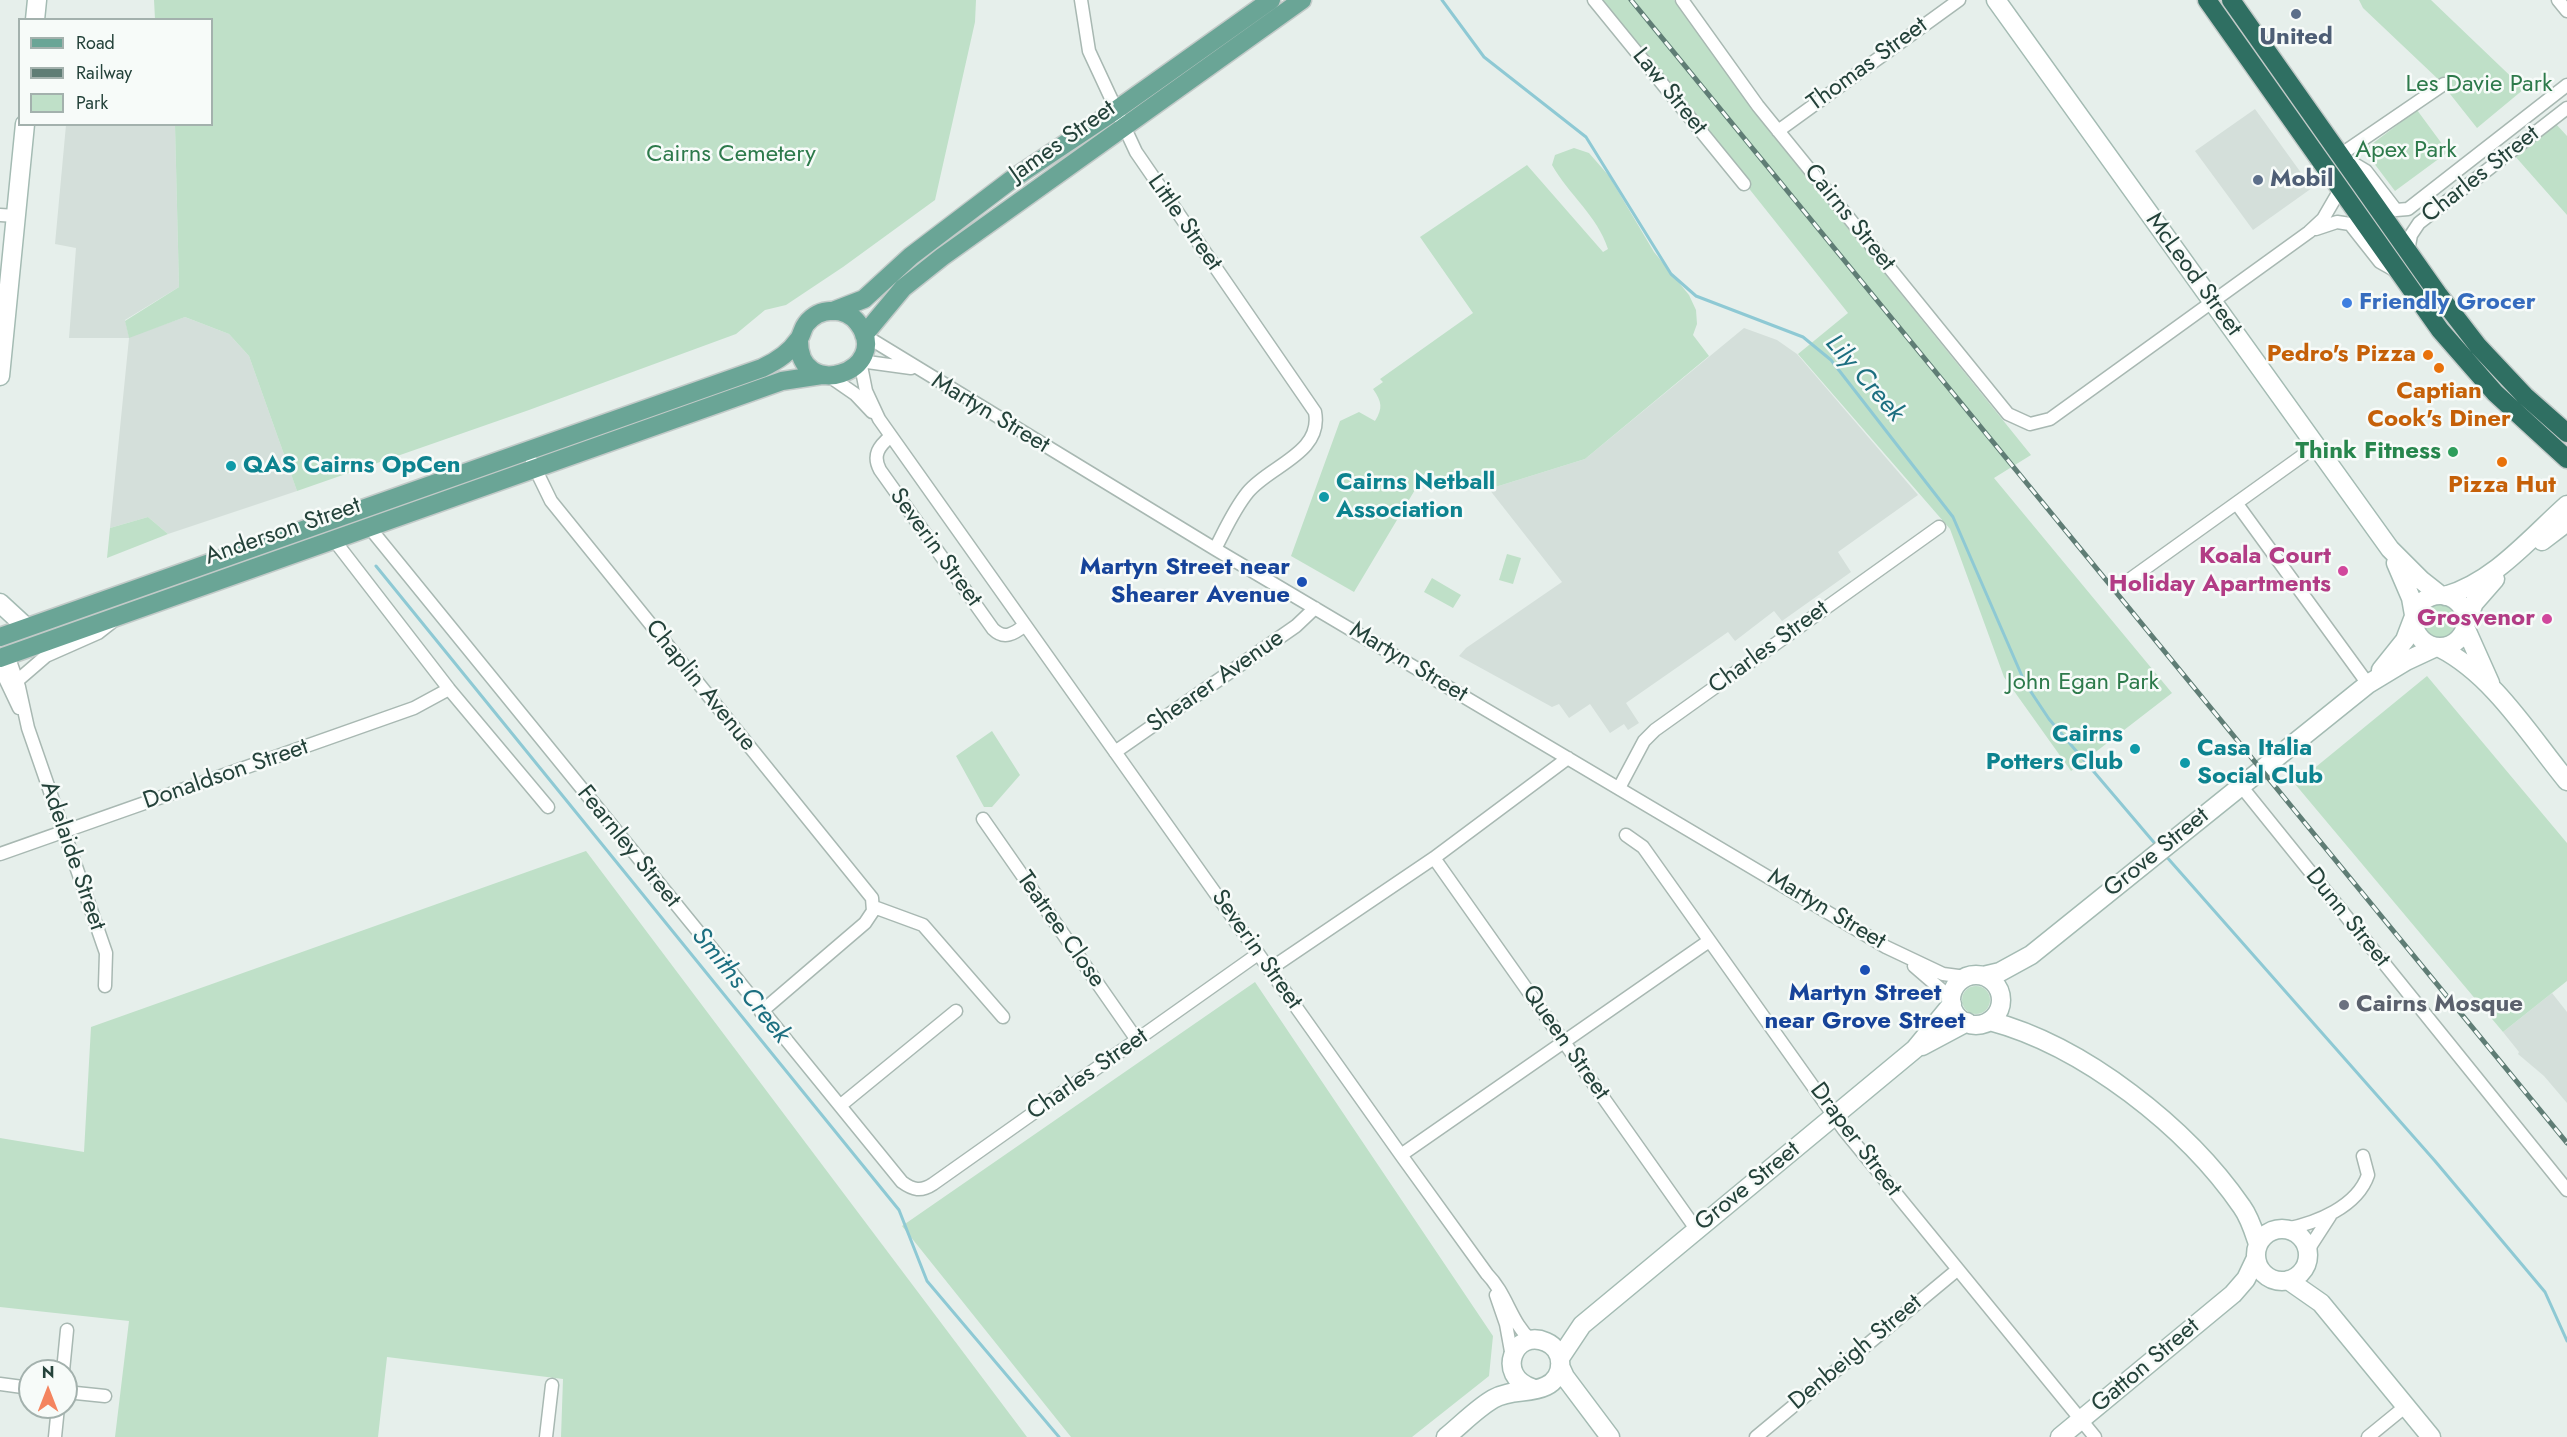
<!DOCTYPE html>
<style>
body{margin:0}
#map{position:relative;width:2567px;height:1437px;overflow:hidden;background:#e6efeb;font-family:Jost,sans-serif}
canvas{display:block}
.legend{position:absolute;left:18px;top:18px;width:195px;height:108px;box-sizing:border-box;background:#f7fbf9;border:2px solid #a3b1ad;margin:0;padding:8px 10px;list-style:none;font-size:18px;color:#24423a}
.legend li{display:flex;align-items:center;gap:12px;height:30px}
.legend b{width:30px;border:2px solid #a3b1ad}
.north{position:absolute;left:18px;top:1359px;width:60px;height:60px;box-sizing:border-box;background:#f7fbf9;border:2px solid #a3b1ad;border-radius:50%;rotate:0deg;font-size:16px;font-weight:700;line-height:24px;text-align:center;color:#24423a}
.north::after{content:'';display:block;margin:auto;width:21px;height:27px;background:#f4845f;clip-path:polygon(50% 0,100% 100%,50% 72%,0 100%)}
</style>
<div id="map">
<canvas width="2567" height="1437"></canvas>
<ul class="legend">
<li><b style="height:8px;background:#6aa596"></b>Road</li>
<li><b style="height:8px;background:#5f7d75"></b>Railway</li>
<li><b style="height:16px;background:#bfe0c8"></b>Park</li>
</ul>
<div class="north">N</div>
</div>
<script>
const g = document.querySelector('canvas').getContext('2d');
g.lineJoin = 'round';
function fillPath(path, color) { g.fillStyle = color; g.fill(path, 'evenodd'); }
function stroke(path, color, width, dash) { g.strokeStyle = color; g.lineWidth = width; g.lineCap = dash ? 'butt' : 'round'; g.setLineDash(dash || []); g.stroke(path); }
function write(font, color, halo, rows, align = 'center') {
  g.font = font + ' Jost,sans-serif'; g.lineWidth = 5; g.setLineDash([]); g.textBaseline = 'middle'; g.strokeStyle = halo; g.fillStyle = color; for (const [text, x, y, turn = 0] of rows) {
    g.save(); g.translate(x, y); g.rotate((+turn || 0) * Math.PI / 180); g.textAlign = isNaN(turn) ? turn : align; if (halo) g.strokeText(text, 0, 0); g.fillText(text, 0, 0); g.restore();
  }
}
const built = new Path2D(`
 M2255,109L2312,188L2253,230L2195,151Z
 M66,125H175L179,287L125,320L129,337L185,317L229,334L249,356L297,491L168,534L148,517L110,528L129,338H69L76,248L55,244Z
 M1744,328L1777,340L1797,354L1918,495L1838,552L1851,572L1782,621L1774,611L1735,641L1728,632L1626,703L1639,723L1628,730L1624,724L1610,733L1590,704L1569,718L1559,704L1552,707L1459,656L1466,648L1562,582L1489,489L1585,459Z
 M2552,993L2567,1012V1103L2544,1076L2518,1054L2519,1052L2503,1032Z`);
const green = new Path2D(`
 M154,0H976L975,22L935,200L843,267L786,305L765,310L736,334L529,410L297,491L249,356L229,334L185,317L129,338L125,321L179,287L175,125L212,124V20L155,19Z
 M1599,0H1674L1755,113L2031,455L1994,478L2172,693L2071,771L2004,677L1950,529L1798,354L1848,313Z
 M2359,0H2431L2524,89L2477,128L2439,80L2363,8Z
 M2417,110L2448,152L2395,191L2364,150Z
 M2556,124L2567,136V215L2514,155Z
 M1574,148L1589,153L1609,176L1654,252L1689,295L1696,310L1697,324L1693,335L1709,356L1585,459L1489,489L1425,473L1354,592L1291,556L1340,421L1359,412L1375,421C1383,408 1382,402 1373,389L1383,382L1380,379L1473,313L1420,237L1527,165L1603,252L1608,249C1597,215 1569,195 1552,165L1555,155Z
 M148,517L168,534L107,558L110,528Z
 M1507,554L1521,558L1513,584L1499,580Z
 M1432,578L1461,595L1453,608L1424,592Z
 M2420 622a19 19 0 1 1 38 0a19 19 0 1 1-38 0Z
 M2427,676L2567,843V981L2503,1032L2295,784Z
 M992,731L1020,775L992,807H984L956,756Z
 M586,851L1027,1437H561L563,1379L387,1357L378,1437H115L129,1321L0,1307V1138L84,1152L91,1027Z
 M1255,982L1493,1336L1489,1376L1412,1437H1071L902,1226Z
 M1962 1000a14 14 0 1 1 28 0a14 14 0 1 1-28 0Z`);
const stream = new Path2D(`
 M1442,0L1484,57L1586,137L1671,274L1696,296L1803,337L1831,360L1953,517L2025,683L2049,719L2157,846
 M376,566L899,1210L927,1281L1059,1437
 M2165,855L2435,1161L2545,1292L2567,1341`);
const street = new Path2D(`
 M1081,0L1089,51L1136,152L1315,412C1323,453 1269,466 1248,492C1234,509 1225,530 1215,549
 M1594,0L1744,184
 M1682,0L1758,106L2008,414L2030,424L2050,419L2309,232L2323,219L2341,188
 M2558,0L2567,11
 M1778,131L1959,0
 M2340,155L2444,84
 M2346,159L2366,171L2396,210L2408,209L2567,85
 M0,215L16,216
 M2316,229L2337,222L2350,224L2380,262L2396,271
 M2408,251L2411,235L2419,223L2567,108
 M864,335L1215,549L1886,947L1943,974L1966,977
 M860,361L866,391L879,419L1401,1155L1487,1274C1507,1294 1511,1323 1531,1340
 M860,361L911,368
 M829,376L855,394L872,412
 M891,436C879,446 872,455 880,470L993,629C1004,640 1014,634 1025,625
 M532,462L551,501L872,898L873,911L865,923L761,1012
 M2237,504L2368,684
 M369,527L902,1182C913,1190 921,1192 933,1184L1258,954
 M334,540L449,689L548,807
 M2122,585L2316,446
 M8,655L19,687L28,728L106,953L105,986
 M0,668L19,708
 M17,681L46,656L98,633L112,622
 M1115,752L1296,626L1315,608
 M2241,786L2567,1190
 M1619,788L1644,741L1655,730L1939,527
 M983,819L1137,1040
 M1626,835L1643,847L1844,1130L2095,1437
 M0,854L414,708L449,689
 M1434,858L1696,1229
 M874,907L923,925L1003,1017
 M1914,966L1951,998
 M1270,969L1434,858L1568,758
 M841,1105L956,1011
 M1401,1155L1709,941
 M2286,1229C2316,1223 2357,1207 2368,1175L2363,1156
 M2308,1250L2330,1216
 M1496,1295L1506,1324L1512,1357
 M63,1371L67,1330
 M0,1384L30,1388
 M66,1392L105,1396
 M55,1437L58,1407
 M546,1437L552,1385
 M1756,1437L1957,1270
 M2368,1437L2406,1406`);
const secondary = new Path2D(`
 M1996,0L2390,549L2421,580L2440,595
 M35,20L37,0
 M0,376L25,124
 M2542,541L2567,522
 M2396,563L2411,598L2414,615
 M2414 621a26 26 0 1 1 52 0a26 26 0 1 1-52 0Z
 M2445,596C2494,582 2530,538 2567,505
 M0,603L25,626
 M2466,623L2474,603L2495,579
 M2465,627L2490,683
 M2440,648C2493,675 2530,736 2567,781
 M2381,670L2405,640L2413,619
 M1951 1000a25 25 0 1 1 50 0a25 25 0 1 1-50 0Z
 M1983,976L2000,972L2031,955L2368,684L2406,661L2436,647
 M1990,1021C2084,1046 2187,1127 2242,1207C2250,1218 2254,1232 2258,1244
 M1922,1046L1967,1022
 M2256 1255a26 26 0 1 1 52 0a26 26 0 1 1-52 0Z
 M2288,1280L2321,1303L2431,1437
 M1560,1358L1582,1325L1915,1049L1952,1004
 M1560,1366L1565,1377L1610,1437
 M1446,1437C1461,1425 1476,1409 1493,1399C1510,1389 1530,1394 1546,1386C1565,1377 1565,1350 1546,1342C1514,1328 1495,1376 1532,1388
 M2060,1437L2233,1294L2246,1279L2256,1258`);
const primary = new Path2D(`
 M833,311L864,299L911,256L1011,180L1116,110L1271,0
 M864,335L903,288L942,257L1302,0
 M0,637L762,368C775,362 790,352 798,340C802,336 802,329 806,324C819,307 845,306 858,323C894,371 797,404 799,339
 M0,658L782,381L822,375`);
const highway = new Path2D(`
 M2207,0L2440,330L2495,393L2567,459
 M2231,0L2438,294L2478,346L2525,396L2567,433`);
const rail = new Path2D(`
 M1631,0L2567,1143`);
const markers = [
 [2296,14,6,"#5c6f8a"],
 [2258,180,6,"#5c6f8a"],
 [2347,303,6,"#3f7fe0"],
 [2428,355,6,"#e8710a"],
 [2439,368,6,"#e8710a"],
 [2453,452,6,"#2e9e5b"],
 [2502,462,6,"#e8710a"],
 [231,466,6,"#0f9aa8"],
 [1324,497,6,"#0f9aa8"],
 [2343,571,6,"#d1479c"],
 [1302,582,6,"#1a4fb4"],
 [2547,619,6,"#d1479c"],
 [2135,749,6,"#0f9aa8"],
 [2185,763,6,"#0f9aa8"],
 [1865,970,6,"#1a4fb4"],
 [2344,1005,6,"#6b7280"]
];
const serviceNames = [
 ["United",2296,38],
 ["Mobil",2270,180,"left"]
];
const streetNames = [
 ["Thomas Street",1868,65,-36],
 ["Law Street",1669,92,51],
 ["James Street",1063,142,-35],
 ["Charles Street",2481,175,-38],
 ["Cairns Street",1849,218,51],
 ["Little Street",1184,223,55],
 ["McLeod Street",2193,275,54],
 ["Martyn Street",990,414,31],
 ["Anderson Street",283,532,-19],
 ["Severin Street",935,548,54],
 ["Charles Street",1769,648,-36],
 ["Martyn Street",1408,663,31],
 ["Shearer Avenue",1216,682,-35],
 ["Chaplin Avenue",700,686,51],
 ["Donaldson Street",226,775,-19],
 ["Fearnley Street",628,847,51],
 ["Grove Street",2157,853,-39],
 ["Adelaide Street",72,856,71],
 ["Martyn Street",1826,910,31],
 ["Dunn Street",2347,918,51],
 ["Teatree Close",1060,930,55],
 ["Severin Street",1256,950,55],
 ["Queen Street",1565,1043,55],
 ["Charles Street",1088,1075,-35],
 ["Draper Street",1855,1140,53],
 ["Grove Street",1748,1187,-39],
 ["Denbeigh Street",1856,1353,-40],
 ["Gatton Street",2146,1366,-40]
];
const parkNames = [
 ["Les Davie Park",2479,85],
 ["Apex Park",2406,151],
 ["Cairns Cemetery",731,155],
 ["John Egan Park",2083,683]
];
const shopNames = [
 ["Friendly Grocer",2359,303]
];
const foodNames = [
 ["Pedro's Pizza",2416,355,"right"],
 ["Captian",2439,392],
 ["Cook's Diner",2439,420],
 ["Pizza Hut",2502,486]
];
const leisureNames = [
 ["Think Fitness",2441,452]
];
const cultureNames = [
 ["QAS Cairns OpCen",243,466],
 ["Cairns Netball",1336,483],
 ["Association",1336,511],
 ["Cairns",2123,735,"right"],
 ["Potters Club",2123,763,"right"],
 ["Casa Italia",2197,749],
 ["Social Club",2197,777]
];
const hotelNames = [
 ["Koala Court",2331,557],
 ["Holiday Apartments",2331,585],
 ["Grosvenor",2535,619]
];
const transitNames = [
 ["Martyn Street near",1290,568],
 ["Shearer Avenue",1290,596],
 ["Martyn Street",1865,994,"center"],
 ["near Grove Street",1865,1022,"center"]
];
const worshipNames = [
 ["Cairns Mosque",2356,1005]
];
const waterNames = [
 ["Lily Creek",1864,379,49],
 ["Smiths Creek",740,986,51]
];
fillPath(built, '#d4dfda');
fillPath(green, '#bfe0c8');
stroke(stream, '#8ec9d4', 3);
stroke(street, '#a8b8b2', 15);
stroke(secondary, '#a4bbb3', 21);
stroke(primary, '#c2cac8', 21);
stroke(highway, '#c2cac8', 21);
stroke(street, '#fff', 12);
stroke(secondary, '#fff', 18);
stroke(primary, '#6aa596', 18);
stroke(highway, '#2f6f62', 18);
stroke(rail, '#5f7d75', 5);
stroke(rail, '#f7fbf9', 3, [9]);
for (const [x, y, r, color] of markers) { const dot = new Path2D(); dot.arc(x, y, r, 0, 2 * Math.PI); g.fillStyle = color; g.fill(dot); stroke(dot, '#f7fbf9', 2); }
write('bold 24px', '#4e5e75', '#f7fbf9', serviceNames);
write('24px', '#24423a', '#f7fbf9', streetNames);
write('24px', '#2d7a4b', '#f7fbf9', parkNames);
write('bold 24px', '#366cbe', '#f7fbf9', shopNames, 'left');
write('bold 24px', '#c56008', '#f7fbf9', foodNames);
write('bold 24px', '#27864d', '#f7fbf9', leisureNames, 'right');
write('bold 24px', '#0d838f', '#f7fbf9', cultureNames, 'left');
write('bold 24px', '#b23c85', '#f7fbf9', hotelNames, 'right');
write('bold 24px', '#164399', '#f7fbf9', transitNames, 'right');
write('bold 24px', '#5b616d', '#f7fbf9', worshipNames, 'left');
write('italic 26px', '#1c6f80', '#f7fbf9', waterNames);
</script>
